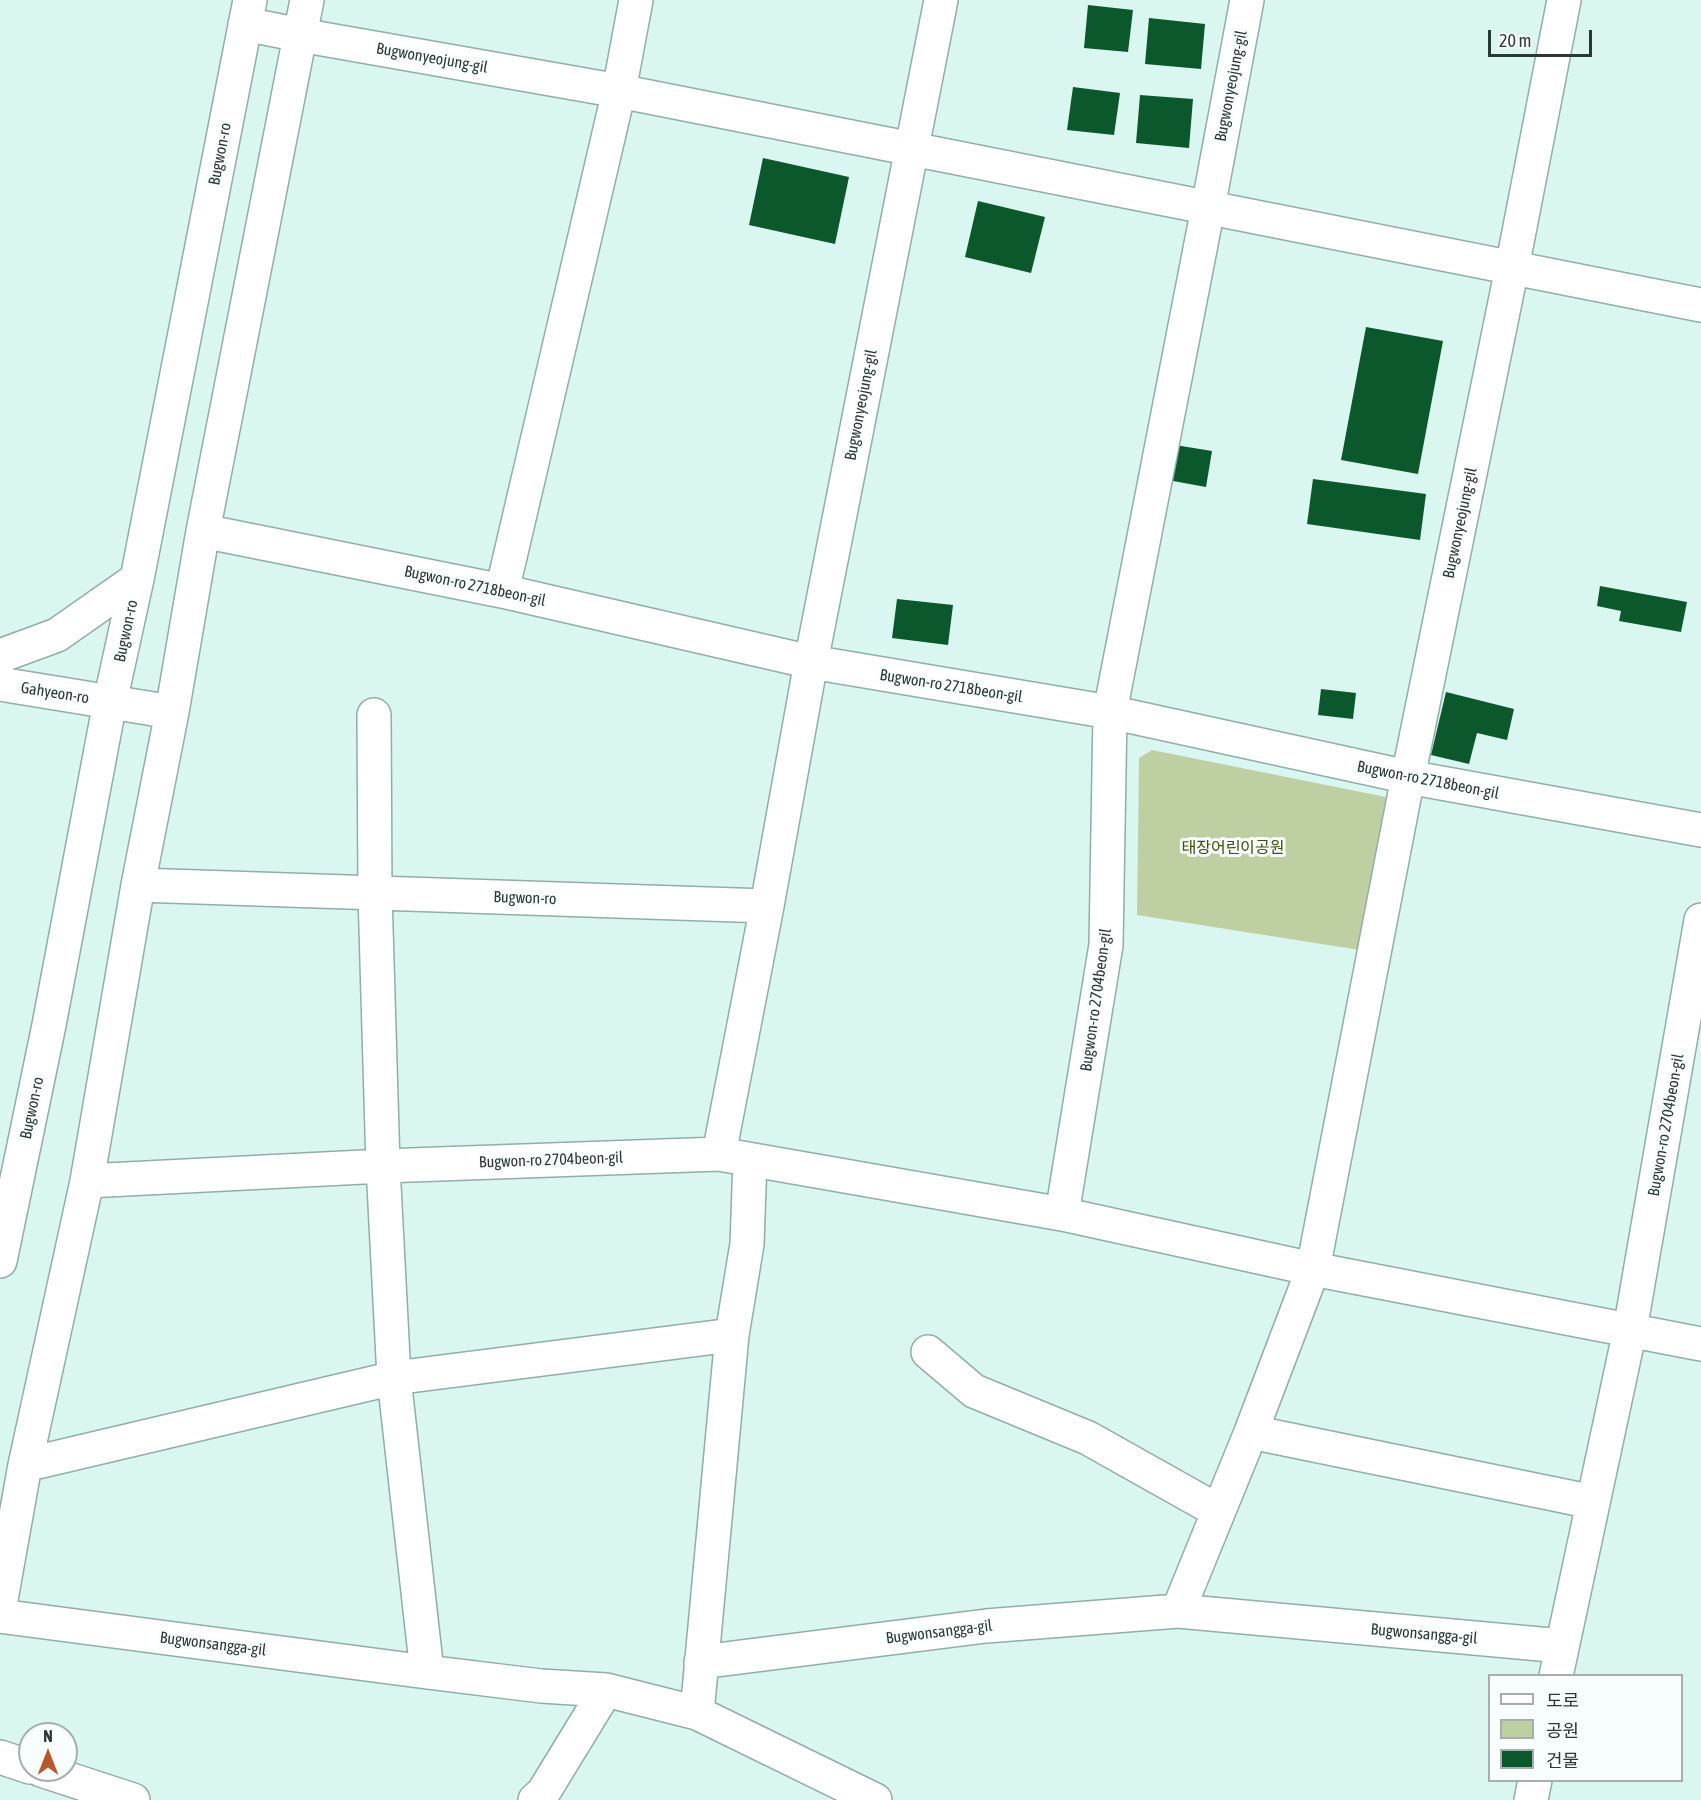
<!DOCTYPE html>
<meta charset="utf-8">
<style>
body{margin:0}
#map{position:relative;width:1701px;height:1800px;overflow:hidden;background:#d9f7f0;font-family:"Asap Condensed","Noto Sans KR",sans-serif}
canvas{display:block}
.legend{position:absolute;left:1488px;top:1674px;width:195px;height:108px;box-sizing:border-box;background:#f8fefd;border:2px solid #a6afad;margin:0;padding:8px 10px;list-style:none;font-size:18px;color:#2c3835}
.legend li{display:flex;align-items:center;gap:12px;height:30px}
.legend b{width:30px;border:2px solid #a6afad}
.north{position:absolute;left:18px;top:1722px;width:60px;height:60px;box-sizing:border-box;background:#f8fefd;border:2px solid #a6afad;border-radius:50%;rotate:0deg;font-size:16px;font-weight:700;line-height:24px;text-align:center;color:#2c3835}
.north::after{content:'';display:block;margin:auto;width:21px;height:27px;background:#bc5629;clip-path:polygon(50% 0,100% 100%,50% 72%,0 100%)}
.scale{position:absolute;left:1488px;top:30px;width:104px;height:27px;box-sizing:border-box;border:3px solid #2c3835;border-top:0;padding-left:8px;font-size:18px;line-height:21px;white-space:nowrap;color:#2c3835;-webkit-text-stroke:4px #f8fefd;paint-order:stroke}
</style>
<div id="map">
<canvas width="1701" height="1800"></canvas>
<ul class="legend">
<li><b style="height:8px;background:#fff"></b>도로</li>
<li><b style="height:16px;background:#bed0a2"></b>공원</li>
<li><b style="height:16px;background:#0c582d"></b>건물</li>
</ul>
<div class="north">N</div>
<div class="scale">20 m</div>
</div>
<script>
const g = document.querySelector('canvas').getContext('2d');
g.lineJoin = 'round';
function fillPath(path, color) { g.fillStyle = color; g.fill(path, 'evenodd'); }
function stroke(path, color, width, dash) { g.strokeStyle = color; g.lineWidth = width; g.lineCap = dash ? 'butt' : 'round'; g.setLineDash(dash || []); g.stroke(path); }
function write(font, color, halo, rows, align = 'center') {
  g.font = font + ' "Asap Condensed","Noto Sans KR",sans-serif'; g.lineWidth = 6; g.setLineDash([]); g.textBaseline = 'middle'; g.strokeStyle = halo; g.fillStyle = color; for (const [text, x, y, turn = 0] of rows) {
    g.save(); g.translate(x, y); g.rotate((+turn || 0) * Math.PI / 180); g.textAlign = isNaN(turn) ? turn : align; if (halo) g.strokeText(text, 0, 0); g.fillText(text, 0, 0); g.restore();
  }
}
const green = new Path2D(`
 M1152,750L1386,797L1360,950L1137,915L1139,758Z`);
const building = new Path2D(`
 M1088,5L1133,10L1128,52L1084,48Z
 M1149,18L1205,24L1201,69L1145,64Z
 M1073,87L1120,93L1114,135L1067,130Z
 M1140,95L1193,99L1189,148L1136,143Z
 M763,158L849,177L835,244L749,225Z
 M978,201L1045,217L1031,273L965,257Z
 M1366,327L1443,341L1418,474L1341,460Z
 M1169,444L1212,451L1206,487L1162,479Z
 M1313,479L1426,494L1420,540L1307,524Z
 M1600,586L1687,602L1681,632L1619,621L1621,611L1597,606Z
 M897,599L953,605L948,645L892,638Z
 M1321,689L1356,693L1353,719L1318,715Z
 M1446,692L1514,709L1507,740L1477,733L1469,764L1431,755Z`);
const minor = new Path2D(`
 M245,24L300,35L619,91L1701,305
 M203,531L502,591L811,662L1110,712L1408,777L1701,830
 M502,591L619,91L636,0
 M0,656L57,635L137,579
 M0,684L172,712
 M374,715L375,894L383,1166L394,1378L427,1672
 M138,885L767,906
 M719,1154L767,906L811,662L941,0
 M87,1181L383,1166L719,1154L1062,1214L1313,1269L1701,1344
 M1062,1214L1106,945L1110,712L1208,208L1247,0
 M0,1261L49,1025L110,702L137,579L250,0
 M928,1352L974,1391L1088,1438L1218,1511
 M1251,1432L1593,1502
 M25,1465L394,1378L732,1335
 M0,1605L25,1465L87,1181L138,885L172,712L203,531L307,0
 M1178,1611L1251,1432L1313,1269L1408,777L1512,268L1564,0
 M0,1616L427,1672L541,1686L606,1690L697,1713L875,1800
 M701,1662L986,1626L1178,1611L1562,1646
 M1556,1676L1630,1330L1701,920
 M697,1713L732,1335L747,1244L750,1160
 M0,1757L30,1767
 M41,1770L133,1800
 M535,1800L543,1793L606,1690
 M1531,1800L1535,1780`);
const streetNames = [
 ["Bugwonyeojung-gil",432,58,10],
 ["Bugwonyeojung-gil",1231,86,-79],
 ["Bugwon-ro",220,154,-79],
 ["Bugwonyeojung-gil",861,405,-79],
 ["Bugwonyeojung-gil",1460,523,-78],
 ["Bugwon-ro 2718beon-gil",475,586,12],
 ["Bugwon-ro",126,631,-78],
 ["Bugwon-ro 2718beon-gil",951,686,9],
 ["Gahyeon-ro",55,693,9],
 ["Bugwon-ro 2718beon-gil",1428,780,11],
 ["Bugwon-ro",525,898,2],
 ["Bugwon-ro 2704beon-gil",1096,1000,-82],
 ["Bugwon-ro",32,1108,-78],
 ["Bugwon-ro 2704beon-gil",1666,1125,-80],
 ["Bugwon-ro 2704beon-gil",551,1160,-2],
 ["Bugwonsangga-gil",939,1632,-7],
 ["Bugwonsangga-gil",1424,1634,5],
 ["Bugwonsangga-gil",213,1644,7]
];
const parkNames = [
 ["태장어린이공원",1233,848]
];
fillPath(green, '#bed0a2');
fillPath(building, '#0c582d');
stroke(minor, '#91aea7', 36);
stroke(minor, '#fff', 33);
write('16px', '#2c3835', '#f8fefd', streetNames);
write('16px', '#3c5200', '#f8fefd', parkNames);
</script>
